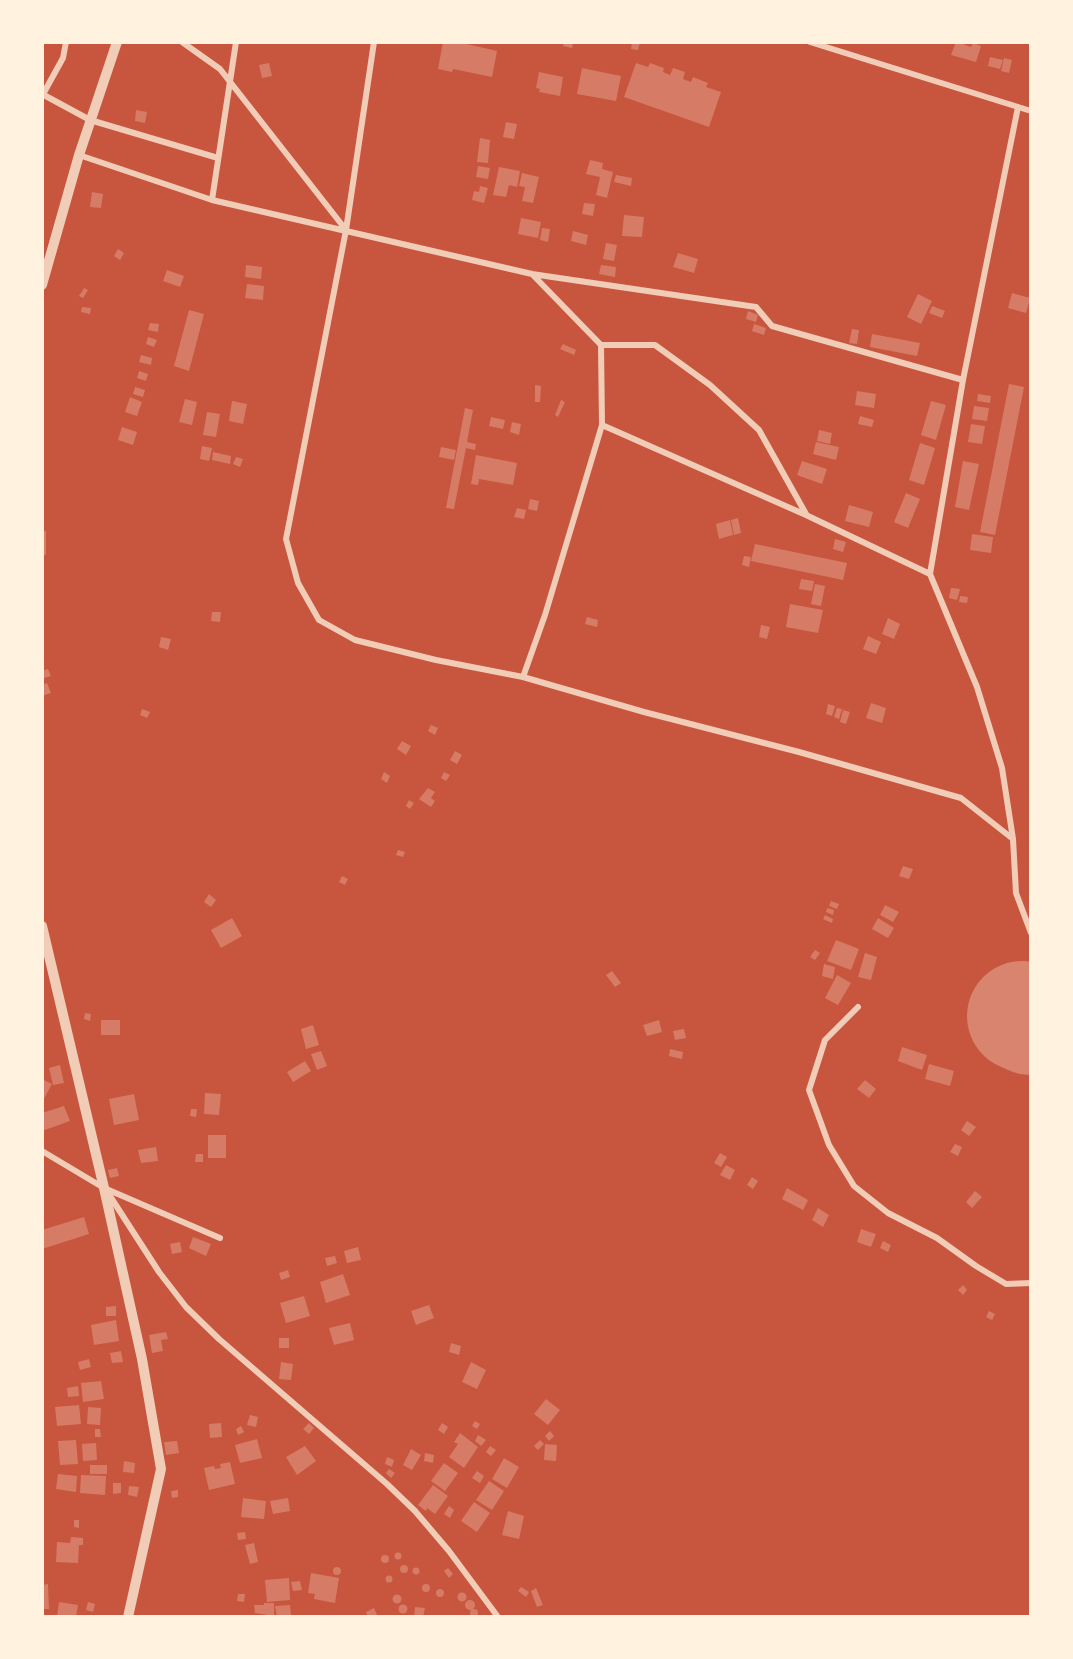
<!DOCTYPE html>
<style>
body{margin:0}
#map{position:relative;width:1073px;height:1659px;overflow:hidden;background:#c8553d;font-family:"Nunito Sans",sans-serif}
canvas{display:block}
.frame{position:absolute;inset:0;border:44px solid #fff3e0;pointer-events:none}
</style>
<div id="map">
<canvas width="1073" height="1659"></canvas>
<div class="frame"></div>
</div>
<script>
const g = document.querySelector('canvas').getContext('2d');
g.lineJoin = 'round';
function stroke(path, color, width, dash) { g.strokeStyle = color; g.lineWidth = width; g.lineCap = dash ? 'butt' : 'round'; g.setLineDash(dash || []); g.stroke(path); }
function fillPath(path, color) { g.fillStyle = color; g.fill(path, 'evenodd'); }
const runway = new Path2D(`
 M1022,1016L1031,1020`);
const building = new Path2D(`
 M443,42H458L497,51L492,77L453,69L452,72L438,69Z
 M564,42H573L572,48L563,46Z
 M632,42H640L638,50L631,49Z
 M956,42H964L963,44L971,47L973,43L981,46L976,62L951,55Z
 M990,57L1003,60L1000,69L988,66Z
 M1004,58L1012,60L1009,73L1001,71Z
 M269,63L272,76L262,78L259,65Z
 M636,63L648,67L650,63L664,68L663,72L670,75L673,68L685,72L683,79L691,82L693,77L708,83L706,87L721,92L709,127L624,97Z
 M582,68L621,76L616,101L577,94Z
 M539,72L563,77L560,96L539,92L540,89L536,88Z
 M136,110L147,112L145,123L135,121Z
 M506,122L517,124L514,139L503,137Z
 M480,138L490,140L488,163L477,162Z
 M590,160L603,163L602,169L613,172L607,198L596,195L600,177L586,174Z
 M478,166L490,168L488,179L476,177Z
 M499,167L520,171L517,187L509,185L506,197L493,195Z
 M522,173L539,177L533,203L522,201L525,187L519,186Z
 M616,175L632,178L631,186L614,182Z
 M480,186L488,188L484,203L472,200L474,191L479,192Z
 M92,192L103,194L101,208L90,207Z
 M584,203L595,204L593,216L582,214Z
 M624,215L644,217L642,237L622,236Z
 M521,218L541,222L538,238L518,234Z
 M542,228L550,229L548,242L540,240Z
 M573,231L588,235L586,245L571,241Z
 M606,243L617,245L614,261L603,259Z
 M118,249L124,253L120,260L114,256Z
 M678,253L698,259L694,273L673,267Z
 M246,265L262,267L261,279L245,277Z
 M601,265L616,267L615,277L599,274Z
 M167,270L184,276L180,287L163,281Z
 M247,284L264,286L263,300L245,298Z
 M84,288L88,290L83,298L79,296Z
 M1012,293L1030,298L1026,313L1008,308Z
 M918,294L932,301L921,324L907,317Z
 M932,306L945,311L942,318L929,313Z
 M82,307L91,308L90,314L81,312Z
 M189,310L204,314L189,371L174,366Z
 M748,311L758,315L756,322L746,319Z
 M150,323L159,324L158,332L148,330Z
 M754,324L766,328L764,335L752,331Z
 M852,329L859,330L857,344L849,343Z
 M872,334L920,343L917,356L870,347Z
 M148,337L157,340L154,347L146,344Z
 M563,344L576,350L574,355L560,349Z
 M141,355L152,358L151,365L139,362Z
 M139,371L148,374L146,381L137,378Z
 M1009,384L1024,387L995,535L980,532Z
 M535,385L541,386L540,402H535Z
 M135,387L145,390L143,397L133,394Z
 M857,391L876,394L874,408L855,405Z
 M978,394L991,396L990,403L977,401Z
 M130,397L142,402L137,416L125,412Z
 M185,399L197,402L192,425L179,422Z
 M561,400L565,402L558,417L555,415Z
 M232,401L247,404L243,424L229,421Z
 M931,401L946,405L936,440L921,435Z
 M974,406L989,408L987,421L972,419Z
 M465,408L473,410L467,442L476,444L475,450L466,448L454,509L446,508Z
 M207,412L220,414L216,437L203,435Z
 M860,416L874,420L872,427L858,424Z
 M491,417L505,420L503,429L489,426Z
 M512,422L521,424L519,435L510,432Z
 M971,424L985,426L982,444L968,442Z
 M122,427L137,432L133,445L118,440Z
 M819,430L832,433L830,444L817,441Z
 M816,442L839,447L836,460L813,454Z
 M920,443L935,448L924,485L909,480Z
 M202,446L212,448L209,461L200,459Z
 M441,447L456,450L454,460L439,457Z
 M213,452L231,456L230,464L212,460Z
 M476,455L517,463L513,485L479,479L478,485L471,484Z
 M236,457L243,459L240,467L233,464Z
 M802,461L827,469L822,484L797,475Z
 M963,461L979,464L969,510L955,507Z
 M906,493L920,499L908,528L894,522Z
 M530,499L539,501L537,511L528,509Z
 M849,505L873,512L869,527L845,521Z
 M517,508L526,510L524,519L514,517Z
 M738,518L741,533L734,535L731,520Z
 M730,520L733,535L719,539L716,524Z
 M42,531H46V555H42Z
 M972,534L993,537L991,553L970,550Z
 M835,539L846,542L843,552L833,549Z
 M755,544L847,563L843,580L751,561Z
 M744,556L751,557L749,567L742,565Z
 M801,579L814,581L812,591L799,589Z
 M815,584L825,586L821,606L811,604Z
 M951,588L960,589L957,600L949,598Z
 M960,596L968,597L967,603L959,602Z
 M790,604L823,610L818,633L786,627Z
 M212,612H221L220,622L211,621Z
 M587,617L598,620L597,627L585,624Z
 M888,618L900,624L894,639L882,634Z
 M761,625L770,627L767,639L759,637Z
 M868,636L881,642L876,654L863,649Z
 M161,637L171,639L168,650L159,647Z
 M48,669L51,676L44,678L42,671Z
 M47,683L51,693L42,696V685Z
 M871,703L886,708L882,723L866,718Z
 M828,704L835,706L832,716L826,714Z
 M837,708L842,709L839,719L834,717Z
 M142,709L150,712L147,718L140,715Z
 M843,710L850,712L846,724L840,722Z
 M431,725L438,728L435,735L428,731Z
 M402,741L411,746L406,755L397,749Z
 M455,751L462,755L457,764L450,760Z
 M384,772L390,776L387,783L381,779Z
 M444,772L450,775L446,781L441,778Z
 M428,788L435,792L431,798L435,801L431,807L419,799Z
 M409,800L414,803L410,809L406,806Z
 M398,850L405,852L403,857L396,855Z
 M903,866L913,869L909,879L899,876Z
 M342,876L348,879L345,885L339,882Z
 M209,894L216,900L211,907L204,902Z
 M831,901L839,904L837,909L829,906Z
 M885,905L899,912L893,922L880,915Z
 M827,908L834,910L833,915L826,912Z
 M825,915L833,919L832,923L823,919Z
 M232,918L242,936L221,948L211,930Z
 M878,918L894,928L888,938L872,929Z
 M836,940L859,949L851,970L827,961Z
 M815,950L820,953L815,960L810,957Z
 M865,953L877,957L871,980L858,977Z
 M824,964L835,967L833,979L822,976Z
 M612,971L621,983L615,987L606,975Z
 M837,975L851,983L838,1005L825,998Z
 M85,1013L91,1014L90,1021L84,1019Z
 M101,1020H120V1035H101Z
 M659,1020L662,1032L647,1036L643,1025Z
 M313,1025L319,1045L306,1049L301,1029Z
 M684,1029L686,1038L675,1040L673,1031Z
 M902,1047L927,1055L922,1070L898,1061Z
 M670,1049L683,1052L682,1059L669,1056Z
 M321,1051L327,1066L317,1070L311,1054Z
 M305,1061L311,1071L293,1082L287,1072Z
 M929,1064L954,1071L950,1086L925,1079Z
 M60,1065L64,1083L53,1085L49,1068Z
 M42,1079L52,1084L42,1102Z
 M865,1080L876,1089L869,1098L857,1089Z
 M205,1093L221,1094L219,1115L204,1114Z
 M134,1094L139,1120L114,1125L109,1099Z
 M64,1106L70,1121L42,1131V1113Z
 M191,1109H197L196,1117L190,1116Z
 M967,1121L976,1127L969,1136L961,1130Z
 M208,1135H226V1158H208Z
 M955,1144L962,1147L958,1156L950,1152Z
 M156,1147L158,1161L141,1163L138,1150Z
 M720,1153L727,1157L721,1167L714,1163Z
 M196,1154H203V1162H195Z
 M726,1165L735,1170L730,1180L720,1175Z
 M117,1168L119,1176L110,1178L108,1170Z
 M752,1177L758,1181L753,1189L747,1185Z
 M787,1188L808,1200L803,1210L782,1199Z
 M975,1191L982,1197L972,1208L966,1202Z
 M818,1208L829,1215L823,1227L812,1220Z
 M84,1217L89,1234L42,1249V1230Z
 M861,1229L876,1234L871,1247L857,1242Z
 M193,1237L211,1244L206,1256L189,1248Z
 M883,1241L891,1245L888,1252L880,1248Z
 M180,1242L182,1252L172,1254L170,1244Z
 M358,1247L361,1260L347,1263L344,1251Z
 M335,1256L337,1263L327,1266L325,1258Z
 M288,1270L290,1277L281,1280L279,1273Z
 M343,1274L350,1295L326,1303L320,1282Z
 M963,1285L967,1290L963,1295L958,1290Z
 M304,1296L310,1316L286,1323L280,1303Z
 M429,1305L434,1318L416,1325L411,1311Z
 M116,1306V1316H106V1307Z
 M989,1311L995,1314L992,1320L986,1317Z
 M116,1320L119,1341L94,1345L91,1325Z
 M350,1323L354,1340L334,1345L329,1328Z
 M166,1332L168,1339L161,1340L163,1351L152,1353L149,1335Z
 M279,1338H289V1348H279Z
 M451,1343L461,1346L459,1355L449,1352Z
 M121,1351L123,1362L112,1363L110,1353Z
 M89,1359L91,1367L80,1370L78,1362Z
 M281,1362L293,1364L291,1380L279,1379Z
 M471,1362L486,1370L477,1389L462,1382Z
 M101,1381L104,1399L83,1402L81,1383Z
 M78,1386L79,1396L68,1397L67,1388Z
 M546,1399L560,1410L548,1425L534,1414Z
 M79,1405L81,1424L57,1426L55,1407Z
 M88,1407L101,1408L100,1425L87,1424Z
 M250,1415L258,1417L256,1427L247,1425Z
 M475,1421L480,1424L477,1429L472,1426Z
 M221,1423L222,1437L210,1438L209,1424Z
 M309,1423L314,1428L309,1434L303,1429Z
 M442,1423L448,1427L444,1434L438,1430Z
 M241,1426L244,1432L238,1435L236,1429Z
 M95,1429H100L101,1437H95Z
 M550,1431L554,1436L549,1441L545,1436Z
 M460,1433L478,1447L464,1468L449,1457L458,1444L454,1442Z
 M478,1435L486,1440L481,1446L475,1441Z
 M257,1439L262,1458L240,1463L235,1445Z
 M76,1440L78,1464L60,1465L58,1441Z
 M540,1440L544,1444L538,1450L534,1446Z
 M177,1441L179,1453L166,1455L164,1442Z
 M96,1443L97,1460L83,1461L82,1444Z
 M545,1444L557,1445L556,1461L544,1460Z
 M305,1446L316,1461L297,1475L286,1457Z
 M490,1446L496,1450L491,1456L486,1452Z
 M411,1449L421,1455L412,1470L403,1465Z
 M425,1453L434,1455L433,1463L424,1461Z
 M387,1457L394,1460L392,1467L385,1464Z
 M504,1458L519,1467L507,1488L492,1479Z
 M124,1461L135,1463L134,1473L123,1472Z
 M230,1462L235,1484L209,1490L204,1468L214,1466L215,1469L221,1468L220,1464Z
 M444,1463L458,1473L445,1491L431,1481Z
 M90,1465H107V1474H90Z
 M389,1469L395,1473L391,1478L386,1473Z
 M477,1471L484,1476L480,1483L472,1478Z
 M58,1474L77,1476L76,1492L56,1489Z
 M81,1475L106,1476L105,1495L80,1493Z
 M489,1481L504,1491L492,1510L476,1500Z
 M113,1483H121V1493L113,1494Z
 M433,1485L448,1496L435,1514L427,1508L426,1511L418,1505Z
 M129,1486L139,1487L137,1497L128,1495Z
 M178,1490V1497L172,1498L171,1491Z
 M243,1498L266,1501L264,1519L241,1517Z
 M288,1498L290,1511L273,1514L270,1501Z
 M474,1502L490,1513L477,1532L461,1521Z
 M449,1506L454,1510L450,1518L444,1514Z
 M508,1511L524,1516L519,1539L502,1535Z
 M74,1520H79V1528L74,1527Z
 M245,1532L246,1539L238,1540L237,1533Z
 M71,1537L83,1538V1545H79L78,1563L56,1562L57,1542L70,1543Z
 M254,1543L258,1562L250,1564L245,1545Z
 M394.5 1556a3.5 3.5 0 1 1 7 0a3.5 3.5 0 1 1-7 0Z
 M381 1559a4 4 0 1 1 8 0a4 4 0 1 1-8 0Z
 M400 1569a4 4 0 1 1 8 0a4 4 0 1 1-8 0Z
 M333 1571a4 4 0 1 1 8 0a4 4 0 1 1-8 0Z
 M412.5 1571a3.5 3.5 0 1 1 7 0a3.5 3.5 0 1 1-7 0Z
 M448,1568L453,1574L449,1578L444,1571Z
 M311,1573L339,1578L335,1603L314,1599L315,1594L308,1593Z
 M385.5 1579a3.5 3.5 0 1 1 7 0a3.5 3.5 0 1 1-7 0Z
 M289,1578L290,1600L267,1602L265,1580Z
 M300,1581L302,1590L293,1591L291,1582Z
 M48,1584L49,1609H42V1585Z
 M422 1588a4 4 0 1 1 8 0a4 4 0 1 1-8 0Z
 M521,1587L529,1592L526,1597L518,1591Z
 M536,1588L543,1605L537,1607L531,1591Z
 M436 1593a4 4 0 1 1 8 0a4 4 0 1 1-8 0Z
 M457.5 1597a4.5 4.5 0 1 1 9 0a4.5 4.5 0 1 1-9 0Z
 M238,1594H245L244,1602L237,1601Z
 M392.5 1599a4.5 4.5 0 1 1 9 0a4.5 4.5 0 1 1-9 0Z
 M465 1605a5 5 0 1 1 10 0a5 5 0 1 1-10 0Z
 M59,1602L78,1605L76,1617H57Z
 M88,1602L95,1604L93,1612L86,1610Z
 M264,1603H274V1616L255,1613L254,1605H264Z
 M398.5 1609a4.5 4.5 0 1 1 9 0a4.5 4.5 0 1 1-9 0Z
 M290,1605L291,1615L277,1617L275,1606Z
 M415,1607L425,1608L423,1617H414Z
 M374,1608L378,1617H368L366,1612Z
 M470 1613a4 4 0 1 1 8 0a4 4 0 1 1-8 0Z`);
const minor = new Path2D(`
 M182,42L220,69L346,230
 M374,42L346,230L286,539L298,583L319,620L355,640L436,660L523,677L644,712L799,752L961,798L1013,839
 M810,42L1031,111
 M42,94L90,120L218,158
 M42,96L63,58L66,42
 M79,155L212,200L532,274L756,307L772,326L963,380L930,574L977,687L1002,768L1013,839L1016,893L1031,933
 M212,200L236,42
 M601,345H655L710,385L759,430L806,514
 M963,380L1018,107
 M602,425L806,515L930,574
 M523,677L545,615L602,425L601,345L532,274
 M858,1007L825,1040L809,1090L829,1145L854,1186L888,1213L937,1238L976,1266L1006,1284L1031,1283
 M42,1151L104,1188L220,1238
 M108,1193L159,1272L186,1307L219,1339L387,1484L415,1511L449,1551L498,1617`);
const tertiary = new Path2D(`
 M42,285L79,155L117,42
 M42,926L104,1188L142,1359L161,1469L128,1617`);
stroke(runway, '#d8846e', 110);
fillPath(building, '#d67c66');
stroke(minor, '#f1ccb7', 6);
stroke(tertiary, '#f1ccb7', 10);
</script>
